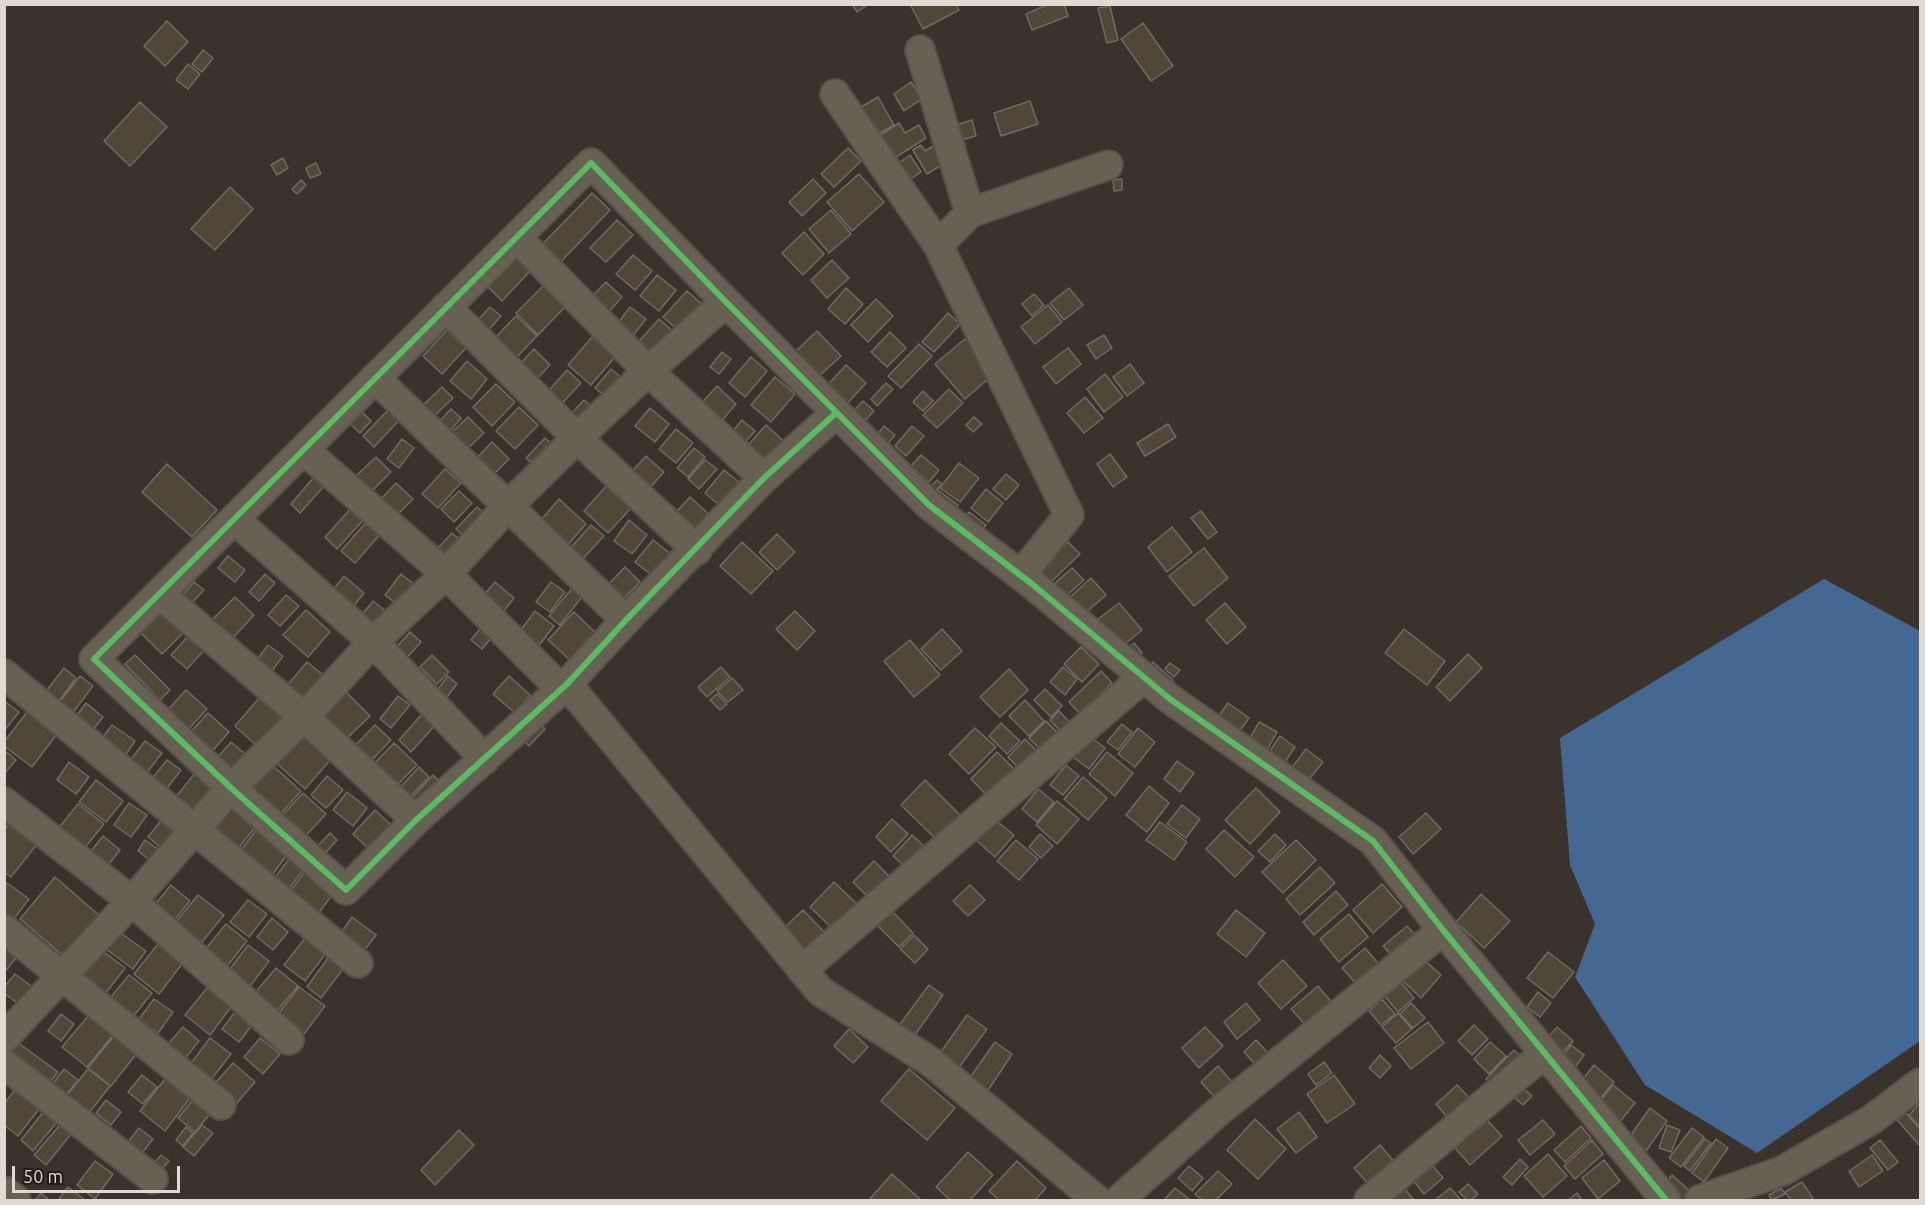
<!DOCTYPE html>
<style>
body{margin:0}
#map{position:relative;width:1925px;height:1205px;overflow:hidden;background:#39332c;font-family:Ubuntu,sans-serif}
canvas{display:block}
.frame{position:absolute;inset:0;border:6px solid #e0dad2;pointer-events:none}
.scale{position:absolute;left:12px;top:1166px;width:168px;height:27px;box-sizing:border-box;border:3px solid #e0dad2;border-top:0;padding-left:8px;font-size:18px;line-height:21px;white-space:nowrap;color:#e0dad2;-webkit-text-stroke:4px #211c16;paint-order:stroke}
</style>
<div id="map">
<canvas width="1925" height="1205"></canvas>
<div class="frame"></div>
<div class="scale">50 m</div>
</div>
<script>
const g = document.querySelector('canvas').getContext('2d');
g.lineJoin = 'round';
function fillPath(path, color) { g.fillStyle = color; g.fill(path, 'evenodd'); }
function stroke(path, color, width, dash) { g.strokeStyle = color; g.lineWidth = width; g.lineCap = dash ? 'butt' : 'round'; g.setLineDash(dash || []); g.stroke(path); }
const water = new Path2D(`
 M1824,579L1920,631V1041L1757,1153L1645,1085L1575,977L1595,924L1570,865L1560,738Z`);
const building = new Path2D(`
 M852,4H869L857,12Z
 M910,4H956L959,10L923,29Z
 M1049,4H1064L1068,16L1032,30L1026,14Z
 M1110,6L1118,40L1107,43L1098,8Z
 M167,21L188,42L165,66L144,46Z
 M1143,23L1173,66L1151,81L1121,39Z
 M203,50L213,58L202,72L192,64Z
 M188,64L200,74L188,89L176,80Z
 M911,82L922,99L904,111L894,94Z
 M878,97L894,125L869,139L853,112Z
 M1030,101L1038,124L1001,136L994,113Z
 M140,102L167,127L130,166L104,141Z
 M972,120L976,136L957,141L953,126Z
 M899,123L905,133L919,125L926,138L885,164L871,141Z
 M940,142L951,159L927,174L913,150L921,145L925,151Z
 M848,148L861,161L834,187L821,174Z
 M910,155L921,172L901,186L889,170Z
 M283,158L288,168L277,175L271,165Z
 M316,163L321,174L310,178L306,168Z
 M859,174L884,202L852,231L827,202Z
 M813,179L826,193L802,216L789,202Z
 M1122,179V190L1114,191L1113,180Z
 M301,180L306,185L297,194L292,189Z
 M230,187L253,209L215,250L191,229Z
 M592,193L610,210L555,268L536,251Z
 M831,210L851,234L829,253L809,229Z
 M617,220L633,235L606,262L590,248Z
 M804,232L824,254L803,275L782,253Z
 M633,255L652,271L635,290L616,274Z
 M515,256L530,271L502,301L487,286Z
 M832,260L849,278L827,298L811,280Z
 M657,275L676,290L659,311L640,296Z
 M606,282L622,297L606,315L589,300Z
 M543,286L565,307L538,335L516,313Z
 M846,288L863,304L845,324L828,309Z
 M1069,288L1083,305L1064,320L1050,303Z
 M687,291L704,306L680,332L663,317Z
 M1034,294L1044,305L1032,316L1022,304Z
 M876,299L893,316L868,342L851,325Z
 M1048,305L1062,322L1035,344L1021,327Z
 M490,307L501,316L485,334L474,324Z
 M630,307L646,319L631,338L616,326Z
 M948,313L960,324L934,352L922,342Z
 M516,316L537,336L511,363L490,343Z
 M659,319L677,335L652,363L634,347Z
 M447,330L466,348L442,374L423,356Z
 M817,331L841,356L818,377L795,352Z
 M890,332L906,348L887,367L871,352Z
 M1104,335L1112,348L1096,359L1087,345Z
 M592,337L615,357L591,385L568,365Z
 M966,338L995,373L965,399L935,364Z
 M919,344L932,356L901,388L888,376Z
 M1068,348L1081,364L1056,384L1043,367Z
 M534,349L550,365L533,383L517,367Z
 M722,352L731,359L719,374L710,367Z
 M751,357L767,371L745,397L729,383Z
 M467,361L487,379L471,399L450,381Z
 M1130,364L1144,383L1127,396L1113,377Z
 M846,365L866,383L843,408L823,390Z
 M611,369L627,382L611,401L595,388Z
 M567,370L581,383L557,409L544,396Z
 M1105,374L1123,397L1104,412L1087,389Z
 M775,377L795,394L771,422L751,405Z
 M886,383L893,389L877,406L871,399Z
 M496,384L515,402L492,426L473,407Z
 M717,386L736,404L717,426L697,408Z
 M442,387L453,398L429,421L418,410Z
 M949,389L963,403L937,428L923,415Z
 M923,391L933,401L923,411L913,402Z
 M1085,397L1103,418L1084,433L1067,413Z
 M584,400L597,411L583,428L569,416Z
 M863,401L874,411L859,427L848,417Z
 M391,407L402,417L374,447L363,436Z
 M519,407L538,425L515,449L496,431Z
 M650,408L669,424L655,442L635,426Z
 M451,409L461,418L446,436L435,426Z
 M360,410L371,421L360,433L348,422Z
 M468,417L484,433L464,452L448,436Z
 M974,417L982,424L973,432L966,425Z
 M742,420L755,431L740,448L728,437Z
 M1168,424L1176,437L1145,456L1137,443Z
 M766,425L791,448L767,475L742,452Z
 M884,426L895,435L884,448L874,439Z
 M912,426L924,436L906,456L895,446Z
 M676,429L693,443L676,463L659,449Z
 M545,438L559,451L540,471L526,458Z
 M402,439L414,448L399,468L387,459Z
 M492,442L509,459L491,477L474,461Z
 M694,448L705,457L688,477L677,468Z
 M1110,454L1127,477L1113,487L1097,464Z
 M921,455L939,470L929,482L911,466Z
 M646,456L664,472L647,491L629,475Z
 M376,457L391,472L371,492L356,476Z
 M705,460L717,469L699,489L688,479Z
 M959,463L979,478L960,502L940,488Z
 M167,464L217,510L192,537L142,492Z
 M445,469L461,483L438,508L422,494Z
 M724,470L746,488L727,512L705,493Z
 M1006,474L1019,485L1006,500L993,489Z
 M315,476L325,485L300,513L291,504Z
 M937,480L942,484L934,493L929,489Z
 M396,483L413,499L394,518L378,502Z
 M608,484L633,506L608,533L584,511Z
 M986,489L1003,503L988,522L971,508Z
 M938,490L958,505L954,512L933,497Z
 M459,491L472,503L454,522L441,509Z
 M690,497L715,520L696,541L670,519Z
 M559,499L586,524L564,549L536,526Z
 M354,505L366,517L337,549L325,537Z
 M477,507L488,517L468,540L456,529Z
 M1201,511L1217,532L1208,539L1191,518Z
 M969,512L986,525L980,534L963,521Z
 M369,519L383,531L355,563L341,551Z
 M629,520L647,535L632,554L614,541Z
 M591,525L604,536L577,565L565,554Z
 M1172,527L1192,552L1167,572L1148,547Z
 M452,533L463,543L444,562L434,552Z
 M777,534L795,552L777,570L759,552Z
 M653,540L672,555L654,577L635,562Z
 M742,542L773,571L751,594L720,566Z
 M1068,542L1080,554L1051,582L1039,570Z
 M1204,548L1228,578L1194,606L1169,576Z
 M228,556L245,570L235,582L218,568Z
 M625,567L640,582L621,601L606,587Z
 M1072,568L1084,580L1064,598L1053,585Z
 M265,574L275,583L259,601L249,592Z
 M401,574L415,585L399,606L385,595Z
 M344,576L364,593L349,612L329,595Z
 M1091,578L1106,595L1082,616L1067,600Z
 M194,582L204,590L187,608L178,600Z
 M495,582L514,598L499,617L479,601Z
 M551,582L565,592L550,612L536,602Z
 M574,586L584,594L560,625L549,616Z
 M286,595L299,606L280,626L268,615Z
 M235,597L254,615L231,640L211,621Z
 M373,601L387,612L372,632L357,621Z
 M1119,603L1142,630L1120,648L1097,620Z
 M1225,603L1246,627L1227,644L1206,620Z
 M306,610L330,632L308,657L283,635Z
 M535,611L554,626L536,649L517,635Z
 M795,611L815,631L797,650L776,629Z
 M162,612L183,633L162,654L141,633Z
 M574,612L597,634L571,661L548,640Z
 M480,629L491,638L482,649L471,640Z
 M942,629L962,651L941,670L921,649Z
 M1404,629L1445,661L1427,685L1385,653Z
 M410,632L421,642L403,662L392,652Z
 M191,633L207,647L187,669L171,655Z
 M910,640L940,675L914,697L884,661Z
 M1134,643L1142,653L1132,662L1124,651Z
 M268,645L283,656L271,672L256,661Z
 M1081,647L1099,664L1082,682L1064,664Z
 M1468,654L1482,668L1450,701L1436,687Z
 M135,655L170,690L160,700L125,664Z
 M432,655L449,672L437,684L420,667Z
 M307,662L328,679L306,705L285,688Z
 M1153,662L1173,680L1163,692L1143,674Z
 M1170,663L1180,670L1174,677L1165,669Z
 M721,667L730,677L707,697L698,687Z
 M1063,667L1077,679L1065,695L1050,682Z
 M64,668L76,678L57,704L44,694Z
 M1009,669L1028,690L1000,717L980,697Z
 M1101,671L1112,683L1080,714L1069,702Z
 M80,676L93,686L71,715L58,704Z
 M448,676L457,684L440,706L431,698Z
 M509,676L530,695L515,713L493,694Z
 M732,678L743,690L728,702L717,691Z
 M1045,689L1062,706L1051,717L1034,700Z
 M186,690L207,709L185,733L164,714Z
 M344,690L370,716L343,742L318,716Z
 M717,694L727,704L720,710L710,700Z
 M398,696L410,705L391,728L380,719Z
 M260,697L284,717L258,747L235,726Z
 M1025,700L1044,721L1029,736L1009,716Z
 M4,701L19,712L4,731Z
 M86,703L103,717L92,731L75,718Z
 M1228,703L1249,718L1236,736L1215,721Z
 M1059,711L1072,725L1063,734L1050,720Z
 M27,712L57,734L32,767L4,746V742Z
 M208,713L229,732L208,756L187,736Z
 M423,713L436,724L411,752L399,740Z
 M535,720L545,729L529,746L519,736Z
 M1046,721L1059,734L1042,751L1029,738Z
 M1259,722L1277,732L1266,752L1248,742Z
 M1001,723L1020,741L1007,754L989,736Z
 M1122,724L1132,732L1118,750L1107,742Z
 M112,725L135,741L125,756L101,740Z
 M375,725L391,740L367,765L351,750Z
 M975,728L996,747L969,774L949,754Z
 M1138,728L1155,742L1135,767L1118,754Z
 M302,732L332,758L305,789L275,762Z
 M1089,736L1105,748L1089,769L1073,757Z
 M1280,736L1295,747L1283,765L1267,755Z
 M1025,739L1038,752L1021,770L1008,757Z
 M145,741L162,753L145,775L129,762Z
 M231,742L250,758L235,776L216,759Z
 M394,743L417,765L392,790L370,768Z
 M1306,749L1323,762L1307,782L1290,770Z
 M4,750L16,760L4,774Z
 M997,752L1019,774L992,801L971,779Z
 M1107,752L1133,773L1115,796L1089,774Z
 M167,760L181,770L165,791L151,780Z
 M1177,761L1194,773L1180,792L1164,779Z
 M69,762L89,777L76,794L57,780Z
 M271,764L301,791L277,818L247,790Z
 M1066,765L1079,776L1063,795L1050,785Z
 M419,767L429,777L406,801L396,792Z
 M195,773L218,790L195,820L172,802Z
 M433,775L445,787L418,817L405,805Z
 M327,776L343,790L326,808L311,795Z
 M1083,777L1107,798L1088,820L1064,799Z
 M96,780L123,801L106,822L79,802Z
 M925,780L964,819L940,843L901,805Z
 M1149,786L1169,803L1147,832L1126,815Z
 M1256,788L1280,812L1250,844L1225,820Z
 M1038,789L1054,802L1037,822L1022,809Z
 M347,792L367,808L353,826L333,810Z
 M303,793L326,814L300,842L277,821Z
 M1057,801L1079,819L1057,844L1036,825Z
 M129,803L147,815L131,837L114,825Z
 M78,804L104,824L79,855L53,835Z
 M1182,805L1200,819L1186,838L1167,824Z
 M232,806L257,825L236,851L211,832Z
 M375,810L396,830L374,854L353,834Z
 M1426,813L1441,829L1413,854L1399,837Z
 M163,818L181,832L165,851L148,837Z
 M892,819L908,834L891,852L876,837Z
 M994,819L1014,835L995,857L976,840Z
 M12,821L38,843L11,877L4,872V830Z
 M1160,822L1187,842L1174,860L1146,840Z
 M257,829L289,852L270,878L238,854Z
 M1224,830L1254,857L1235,877L1206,849Z
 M330,833L337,840L320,859L312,852Z
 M1040,834L1053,846L1041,858L1029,847Z
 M1275,834L1286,845L1270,862L1258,851Z
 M912,835L925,847L907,868L893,856Z
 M103,836L120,850L102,873L85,859Z
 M145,840L162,852L154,863L138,851Z
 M1016,840L1038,859L1019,880L997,861Z
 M1296,840L1316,860L1283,893L1262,872Z
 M289,859L303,870L288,890L274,879Z
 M874,861L893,880L872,901L853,882Z
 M1320,867L1335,883L1300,915L1286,899Z
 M306,870L335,891L318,914L289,893Z
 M55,877L101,917L66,958L20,919Z
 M834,882L859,906L835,931L810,907Z
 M7,883L29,899L12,921L4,915V886Z
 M1382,884L1402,907L1373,933L1353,910Z
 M171,885L190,901L171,924L152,908Z
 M970,885L985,900L968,916L953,901Z
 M1336,891L1348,905L1314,935L1303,922Z
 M1481,894L1510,921L1484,948L1456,922Z
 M198,895L224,915L198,947L172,927Z
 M248,900L267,914L249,937L230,922Z
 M890,909L913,933L899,947L876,924Z
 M803,910L829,937L806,959L780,932Z
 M1236,910L1265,933L1246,957L1217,934Z
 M1349,914L1368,937L1339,962L1320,939Z
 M352,917L376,935L363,952L340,934Z
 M272,918L288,932L273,950L257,937Z
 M226,924L247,941L224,970L203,952Z
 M1407,926L1421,941L1398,962L1383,946Z
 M119,932L146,951L133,969L106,949Z
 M309,933L329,949L305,981L284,965Z
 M914,935L928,949L915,963L900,949Z
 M4,943L19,954L4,973Z
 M158,944L182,964L159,994L134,974Z
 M248,945L269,961L248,989L227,973Z
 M99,948L125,968L102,998L76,978Z
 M1365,948L1382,968L1360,988L1342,968Z
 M1548,952L1574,972L1553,998L1527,978Z
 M330,955L345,966L321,998L307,987Z
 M1423,959L1441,975L1421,998L1403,981Z
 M1283,960L1307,986L1281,1009L1258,983Z
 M276,968L298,986L276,1012L254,994Z
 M15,974L35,989L22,1007L4,993V987Z
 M129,975L152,993L128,1023L105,1004Z
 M1399,980L1414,998L1398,1012L1383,994Z
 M929,985L943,995L910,1042L895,1031Z
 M1318,986L1334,1005L1307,1027L1291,1009Z
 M299,987L325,1006L304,1034L278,1014Z
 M207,988L231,1007L210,1035L185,1015Z
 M1538,992L1551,1003L1540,1017L1527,1007Z
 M154,999L173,1012L158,1033L139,1019Z
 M1382,999L1395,1014L1381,1025L1369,1011Z
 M1246,1003L1260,1020L1237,1039L1224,1022Z
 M1411,1003L1425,1018L1413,1028L1400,1014Z
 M238,1008L255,1021L239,1042L222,1029Z
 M1398,1013L1412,1029L1396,1043L1382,1027Z
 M61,1014L74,1024L61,1041L48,1031Z
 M89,1015L113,1035L87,1067L62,1047Z
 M967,1015L987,1029L955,1073L936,1059Z
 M1428,1022L1444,1043L1411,1069L1394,1048Z
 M1474,1025L1488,1039L1472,1055L1458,1041Z
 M183,1027L199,1041L179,1066L162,1051Z
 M1205,1027L1223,1046L1199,1068L1182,1048Z
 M1557,1027L1573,1041L1562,1053L1546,1040Z
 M849,1029L868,1047L853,1063L834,1046Z
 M114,1036L137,1053L111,1086L88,1068Z
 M210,1038L231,1054L206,1086L186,1070Z
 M260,1038L280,1054L263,1074L244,1057Z
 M1256,1040L1269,1054L1257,1066L1244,1052Z
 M17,1042L58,1072L47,1086L7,1056Z
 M995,1042L1012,1054L985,1095L967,1082Z
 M1490,1042L1506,1056L1489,1074L1474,1059Z
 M1571,1045L1584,1055L1574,1069L1561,1059Z
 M1514,1050L1525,1061L1498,1090L1486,1079Z
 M1380,1055L1391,1066L1380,1078L1369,1068Z
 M1324,1062L1332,1073L1316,1085L1308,1074Z
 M233,1063L255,1082L232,1109L210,1089Z
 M1594,1065L1614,1082L1598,1101L1578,1085Z
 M1218,1066L1234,1084L1217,1100L1201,1082Z
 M64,1069L78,1080L62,1100L49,1089Z
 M88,1069L110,1086L85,1118L63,1100Z
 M909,1069L955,1108L927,1140L881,1101Z
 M142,1075L157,1087L143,1104L128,1092Z
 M1334,1075L1355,1104L1327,1123L1307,1094Z
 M165,1079L190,1098L165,1131L140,1111Z
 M1457,1085L1477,1106L1455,1126L1436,1104Z
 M1613,1085L1635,1103L1618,1124L1596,1106Z
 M1524,1089L1532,1096L1523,1105L1515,1098Z
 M15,1090L39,1109L18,1136L4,1125V1104Z
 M106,1100L121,1112L111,1125L96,1113Z
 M193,1100L210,1114L195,1132L178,1118Z
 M1920,1103V1127L1909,1115Z
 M1650,1108L1667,1121L1646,1151L1628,1139Z
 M44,1111L57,1122L33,1151L21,1140Z
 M1299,1112L1317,1137L1296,1153L1277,1129Z
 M1906,1113L1920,1129V1146L1897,1120Z
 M1255,1119L1286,1149L1258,1179L1227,1150Z
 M1486,1119L1502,1136L1470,1165L1454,1147Z
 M1543,1120L1555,1134L1530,1155L1518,1140Z
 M60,1125L71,1134L46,1165L34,1155Z
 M202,1125L213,1133L194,1156L183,1147Z
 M1667,1125L1680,1130L1671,1152L1659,1148Z
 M1581,1126L1591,1138L1565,1162L1554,1150Z
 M186,1127L193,1133L183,1146L176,1140Z
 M139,1128L153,1139L137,1159L123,1148Z
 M1692,1128L1704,1137L1681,1167L1669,1158Z
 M459,1130L474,1145L435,1185L421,1170Z
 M1705,1139L1711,1143L1690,1171L1684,1166Z
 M1716,1139L1728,1148L1704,1182L1692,1173Z
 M1592,1140L1603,1154L1575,1179L1564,1166Z
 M1880,1140L1898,1162L1888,1170L1870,1148Z
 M1380,1145L1397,1165L1372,1188L1354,1168Z
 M968,1152L993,1175L970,1200H950L936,1187Z
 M1548,1154L1567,1176L1543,1197L1524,1176Z
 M161,1155L169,1161L156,1176L148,1170Z
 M1872,1155L1883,1171L1859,1187L1849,1171Z
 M1520,1159L1528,1167L1512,1185L1503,1177Z
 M1604,1160L1620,1181L1598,1199L1582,1178Z
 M95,1161L113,1174L95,1199L77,1185Z
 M1017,1161L1046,1188L1035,1200H999L989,1191Z
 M1431,1164L1443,1178L1424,1194L1413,1180Z
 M1189,1166L1203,1178L1192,1191L1178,1178Z
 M1218,1171L1232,1184L1216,1200H1202L1195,1194Z
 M892,1174L921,1200H869Z
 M1672,1175L1692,1193L1685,1200H1676L1662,1188Z
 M1802,1182L1814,1200H1791L1785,1192Z
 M1468,1184L1478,1194L1471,1200H1467L1459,1192Z
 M68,1187L85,1200H58Z
 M1175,1188L1190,1200H1164Z
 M1404,1188L1414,1200H1387Z
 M1450,1188L1461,1200H1435Z
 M1781,1188L1785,1194L1772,1200L1769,1195Z
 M41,1193L49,1200H35Z
 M1577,1193L1582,1200H1568Z`);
const minor = new Path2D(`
 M920,50L970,213
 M835,94L938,245L1069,515L1021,575
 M517,238L648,371L764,478
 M938,245L970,213L1108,165
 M446,307L577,438L697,550
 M375,378L626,620
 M836,413L764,478L626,620L567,684L416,820L346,890L231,788L94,659L591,163L726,302L929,505L1032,584L1170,699L1373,841L1443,930L1666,1200
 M304,450L446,574L561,689
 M234,519L373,642L485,759
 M160,594L304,717L416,820
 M4,674L358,963
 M567,684L820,991L931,1062L1097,1200
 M4,802L132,901L289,1040
 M4,929L221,1105
 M802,970L1143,678
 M4,1038L132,901L231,788L304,717L373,642L446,574L508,506L577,438L648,371L726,302
 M4,1064L153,1179
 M4,1191L16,1200
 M1119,1200L1219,1111L1443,930
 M1369,1200L1545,1053
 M1699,1200L1782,1171L1871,1120L1920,1083`);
const cycleway = new Path2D(`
 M836,413L764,478L626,620L567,684L416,820L346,890L231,788L94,659L591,163L726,302L929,505L1032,584L1170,699L1373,841L1443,930L1666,1200`);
fillPath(water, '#456892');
fillPath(building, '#504738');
stroke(building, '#6f6b65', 1.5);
stroke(minor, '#56514b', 32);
stroke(minor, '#666153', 28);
stroke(cycleway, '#5cba63', 6);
</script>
